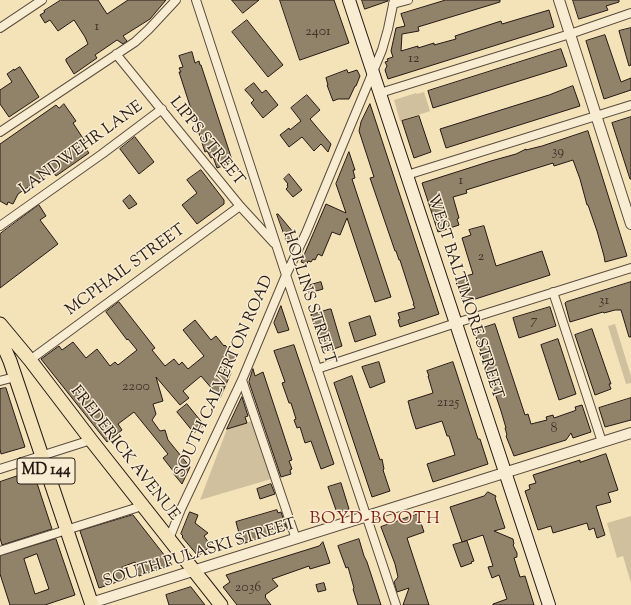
<!DOCTYPE html>
<style>
body{margin:0}
canvas{display:block;background:#f4e2b9}
</style>
<canvas width="631" height="605"></canvas>
<script>
const g = document.querySelector('canvas').getContext('2d');
g.lineJoin = 'round';
function fillPath(path, color) { g.fillStyle = color; g.fill(path, 'evenodd'); }
function stroke(path, color, width, dash) { g.strokeStyle = color; g.lineWidth = width; g.lineCap = dash ? 'butt' : 'round'; g.setLineDash(dash || []); g.stroke(path); }
function write(font, color, halo, rows, align = 'center') {
  g.font = font + ' "Sorts Mill Goudy",serif'; g.lineWidth = 3; g.setLineDash([]); g.textBaseline = 'middle'; g.strokeStyle = halo; g.fillStyle = color; for (const [text, x, y, turn = 0] of rows) {
    g.save(); g.translate(x, y); g.rotate((+turn || 0) * Math.PI / 180); g.textAlign = isNaN(turn) ? turn : align; if (halo) g.strokeText(text, 0, 0); g.fillText(text, 0, 0); g.restore();
  }
}
const green = new Path2D(`
 M424,92L430,111L400,121L394,100L416,93L417,94Z
 M615,324L631,376V383L626,384L608,326Z
 M252,421L271,479L200,500L227,429Z
 M631,516V583L623,556L617,558L607,523Z`);
const building = new Path2D(`
 M61,0H98L107,14L128,0H166L150,19L123,36L127,41L123,44L117,40L95,55L97,58L74,74L66,61V59L88,44L85,37L74,20L58,31L50,20L45,23L40,15L45,12L44,11Z
 M232,0H259L243,13Z
 M280,0H334L349,43L300,60Z
 M362,0H388V1L365,9Z
 M446,0H500V2L418,27L419,31L402,34L401,51L418,46V48L434,43V45L456,39L455,36L501,21L502,24L549,10L554,27L388,79L385,70L387,66L385,62L388,61L387,59L393,57L391,51L396,28L405,26L401,14Z
 M573,0H619V2L606,6L608,10L579,19Z
 M247,20L283,65L268,77L232,32Z
 M631,28V65L629,66L619,31Z
 M605,35L621,82L631,78V90L604,99L586,41Z
 M561,49L567,66L433,108L428,91Z
 M192,52L195,63L199,61L200,65H201L232,160L227,162L228,164L217,168L213,157L211,158L207,151L205,152L179,72H181L179,68L183,67L179,56Z
 M20,67L39,97L9,117L0,104V90L12,82L7,74L14,69V70Z
 M347,70L348,73L357,70L360,76L356,86H355L349,99H338L333,101L327,85H328L326,78Z
 M254,83L262,93L266,90L278,105L263,118L251,103L254,100L245,90Z
 M573,86L580,106L446,148L440,129L549,95Z
 M307,95L320,110L310,119L331,144L328,152L321,144L314,151L302,137L289,147L280,135L289,128L290,130L301,121L291,108Z
 M64,104L76,121L73,123L86,143L83,145L89,153L56,176L52,170L18,194L13,204L8,202L7,205L0,201V144L56,105L59,108Z
 M370,104L439,314L400,327L398,320L400,319L398,313L415,308L413,304H414L400,260H399L396,251H395L370,178L374,177L359,131L361,122Z
 M419,116L431,152L414,158L402,121Z
 M631,117V179H630L612,123Z
 M588,131L627,256L605,262L604,256L597,231L588,205H587L580,179L573,160L554,166L553,163L466,190L467,193L453,197L459,218L457,219L459,225L438,232L422,183L491,161L516,154L526,149V150L542,146Z
 M135,137L154,162L139,174L120,149Z
 M349,152L355,170H353L355,178L352,179L391,297L375,302L347,218L340,235L332,232L322,256L318,254L315,260L313,259L311,262L308,261L307,264L301,262L326,204L346,213L336,184Z
 M201,170L224,200V204L197,224L182,205L197,193L187,180Z
 M289,174L302,190L293,197L286,189L288,187L287,185L288,184L284,179Z
 M130,195L137,204L129,209L123,201Z
 M39,205L46,216L40,220L58,244L0,288V234Z
 M277,214H278L293,232L288,245Z
 M484,226L496,266L542,251L550,275L463,303L455,279L473,274L462,238L471,235L469,230Z
 M321,282L323,289L306,294L304,287Z
 M631,282V337H629L621,310H615L604,313L603,312L570,322L565,303L566,302Z
 M119,302L155,348L152,350L165,366L174,359L179,365L182,362L188,369L204,356L183,330L195,320L211,340L216,336L224,346L225,345L236,358L226,367L231,373L220,398L201,376L183,391L189,398L180,405L156,377L163,401L153,404L156,414L152,420L160,431L165,430L168,440L190,467L182,484L173,473L174,472L163,458L168,454L134,412L118,424L122,430L107,442L41,359L59,346L62,350L73,342L86,358L97,349L110,366L115,362L118,365L137,350L128,339L127,340L106,312Z
 M281,306L289,330L278,333L274,323Z
 M550,307L556,326L519,338L513,318Z
 M330,309H331L342,346L323,353L311,315Z
 M370,316L376,335L355,342L349,323Z
 M495,324L525,415L528,414L531,424L547,420L546,417L553,415L554,418L574,411L576,410L575,407L582,405L591,432L573,438L571,433L566,440L514,456L506,436L507,435L505,428H506L501,411L474,331Z
 M592,329L611,384H609L611,389L595,395L575,335Z
 M558,339L576,394L559,400L541,345Z
 M294,345L334,464L321,469L311,441L305,443L300,427L297,428L294,420L296,419L291,403H289L282,383L285,382L274,351Z
 M379,362L385,382L370,388L362,367Z
 M453,362L478,439H480L488,464L433,482L427,464L455,455L449,436H447L442,421L416,429L411,413L408,401L433,393L428,376H429L427,371Z
 M253,369L255,376L263,372L292,460L289,461L292,469L290,470L291,474L281,477L249,382Z
 M352,376L380,460L382,459L384,469L383,470L390,491L372,497L334,383Z
 M6,388L25,447L1,454L0,449V389Z
 M242,397L248,416L245,417L247,423L227,429Z
 M631,398V420L605,427L599,408Z
 M187,404L204,425L194,433L177,412Z
 M606,454L618,490L608,493L611,502L596,506L605,535L597,538L594,528L589,530L587,523L553,533L551,526L538,530L525,491L530,489L529,485L536,483L533,475L580,460V462Z
 M33,471L52,529L2,545L0,538V482Z
 M341,483L349,509L337,513L328,487Z
 M271,484L275,494L260,499L257,489Z
 M488,492L496,496L495,498L505,528L494,531L513,539L514,544L513,545L517,553V557L514,558L520,577L525,576L534,605H493V604L507,599L499,575L492,578L488,567L493,566L483,535L462,542L450,507L484,496Z
 M277,510L278,513L281,512L287,529L242,544L236,522Z
 M190,512L198,515L195,523L208,533L204,536L211,546L198,556L182,537L183,536L181,534Z
 M418,514L424,532L407,538L429,605H403L409,588L397,592L394,582L398,577L395,564L381,527Z
 M133,515L172,565L139,576L135,562L122,567L126,579L99,588L80,531Z
 M56,539L75,595L45,605H10L0,574V556ZM37,554L49,589L35,594L24,559Z
 M359,539L364,556L367,562L381,605H358L353,589L354,588L348,567L346,568L338,546Z
 M467,541L474,561L471,562L472,563L461,567L453,545Z
 M323,542L330,563L310,569L309,566L272,579L278,586L265,595L266,596L265,597L271,605H237L223,587L230,582L226,575L319,546Z
 M324,583L326,590L318,592L316,585Z
 M191,587L205,605H169L166,595Z`);
const minor = new Path2D(`
 M196,0L286,275L396,605
 M393,4L408,0
 M0,28L42,0
 M116,54L240,206L274,243
 M380,93L570,34L631,13
 M0,132L135,42L149,29L176,0
 M407,175L631,105
 M0,226L102,154L162,109
 M553,292L602,442
 M30,360L240,206
 M317,369L456,323L631,268
 M242,380L296,539
 M0,381L15,377
 M0,469L91,440
 M169,539L181,509L242,380L286,275L306,233L347,134L382,50L388,29L394,0
 M0,551L142,506`);
const tertiary = new Path2D(`
 M559,0L631,224
 M91,603L631,433`);
const secondary = new Path2D(`
 M349,0L549,605`);
const primary = new Path2D(`
 M0,324L30,360L91,440L221,605
 M0,338L10,361L92,605`);
const numberNames = [
 ["1",97,28],
 ["2401",318,33],
 ["12",414,60],
 ["39",558,153],
 ["1",461,182],
 ["2",481,258],
 ["31",604,302],
 ["7",534,322],
 ["2200",136,388],
 ["2125",448,404],
 ["8",554,430],
 ["2036",248,589]
];
const shields = [
 [46,471,58]
];
const shieldNames = [
 ["MD 144",46,471]
];
const streetNames = [
 ["LIPPS STREET",206,142,51],
 ["LANDWEHR LANE",82,149,-36],
 ["MCPHAIL STREET",126,271,-36],
 ["WEST BALTIMORE STREET",464,297,72],
 ["HOLLINS STREET",308,298,72],
 ["SOUTH CALVERTON ROAD",225,377,-66],
 ["FREDERICK AVENUE",124,454,52],
 ["SOUTH PULASKI STREET",200,554,-17]
];
const neighbourhoodNames = [
 ["BOYD-BOOTH",375,520]
];
fillPath(green, '#d1c09d');
fillPath(building, '#91826a');
stroke(building, '#261a15', 1);
stroke(minor, '#5a4c3e', 10);
stroke(tertiary, '#5a4c3e', 12);
stroke(secondary, '#261a15', 14);
stroke(primary, '#261a15', 15);
stroke(minor, '#f8ecd2', 8);
stroke(tertiary, '#f8ecd2', 10);
stroke(secondary, '#f8ecd2', 12);
stroke(primary, '#f4e2b9', 13);
write('14px', '#41342a', null, numberNames);
for (const [x, y, w] of shields) { const box = new Path2D(); box.roundRect(x - w / 2, y - 13, w, 26, 3); g.fillStyle = '#f8ecd2'; g.fill(box); stroke(box, '#261a15', 1); }
write('bold 15px', '#261a15', null, shieldNames);
write('16px', '#261a15', '#f8ecd2', streetNames);
g.letterSpacing = '1px';
write('17px', '#7a1f14', '#f8ecd2', neighbourhoodNames);
g.letterSpacing = '0px';
</script>
